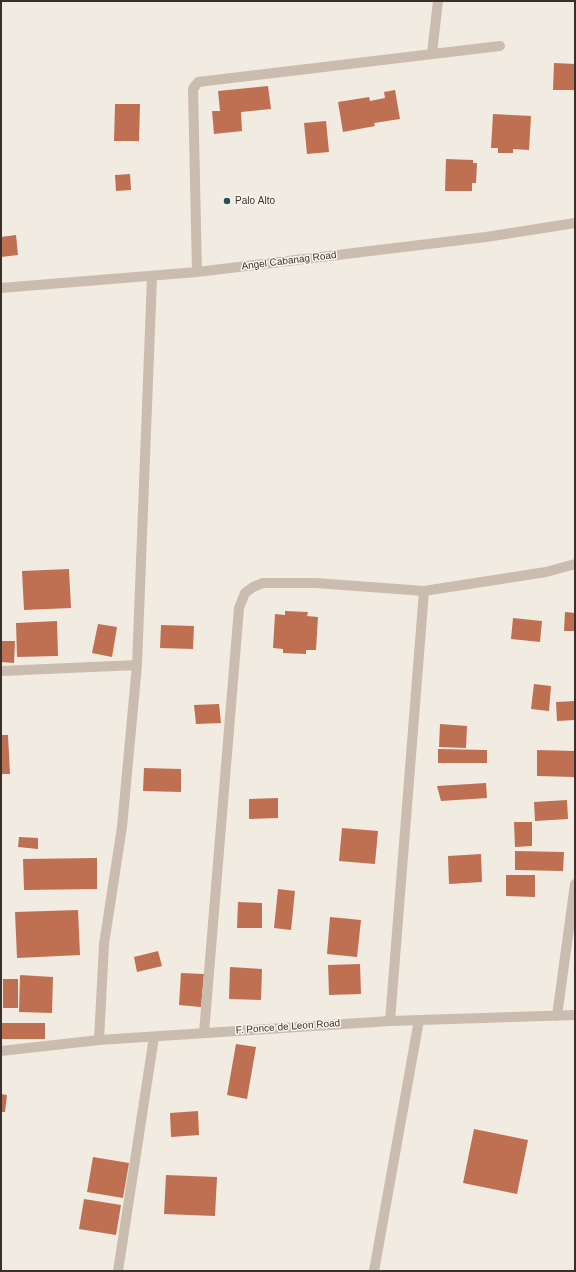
<!DOCTYPE html>
<style>
body{margin:0}
#map{position:relative;width:576px;height:1272px;overflow:hidden;background:#f2ebe2;font-family:Arial,sans-serif}
canvas{display:block}
.frame{position:absolute;inset:0;border:2px solid #39302c;pointer-events:none}
</style>
<div id="map">
<canvas width="576" height="1272"></canvas>
<div class="frame"></div>
</div>
<script>
const g = document.querySelector('canvas').getContext('2d');
g.lineJoin = 'round';
function fillPath(path, color) { g.fillStyle = color; g.fill(path, 'evenodd'); }
function stroke(path, color, width, dash) { g.strokeStyle = color; g.lineWidth = width; g.lineCap = dash ? 'butt' : 'round'; g.setLineDash(dash || []); g.stroke(path); }
function write(font, color, halo, rows, align = 'center') {
  g.font = font + ' Arial,sans-serif'; g.lineWidth = 3; g.setLineDash([]); g.textBaseline = 'middle'; g.strokeStyle = halo; g.fillStyle = color; for (const [text, x, y, turn = 0] of rows) {
    g.save(); g.translate(x, y); g.rotate((+turn || 0) * Math.PI / 180); g.textAlign = isNaN(turn) ? turn : align; if (halo) g.strokeText(text, 0, 0); g.fillText(text, 0, 0); g.restore();
  }
}
const building = new Path2D(`
 M554,63L575,64V90H553Z
 M268,86L271,109L241,112L242,131L214,134L212,111H220L218,91Z
 M395,90L400,119L374,123L375,126L343,132L338,102L369,97L370,101L385,98L384,92Z
 M115,104H140L139,141H114Z
 M493,114L531,116L529,150L513,149V153H498V148H491Z
 M326,121L329,152L307,154L304,123Z
 M446,159L473,160V163H477L476,183H472V191H445Z
 M130,174L131,190L116,191L115,175Z
 M16,235L18,255L1,257V237Z
 M69,569L71,608L24,610L22,571Z
 M285,611L308,612L307,616L318,617L316,650H306V654L283,653V649L273,648L275,614L285,615Z
 M565,612L575,613V631H564Z
 M513,618L542,621L540,642L511,639Z
 M57,621L58,656L17,657L16,623Z
 M98,624L117,627L112,657L92,653Z
 M161,625L194,626L193,649L160,648Z
 M1,641H15L14,663L1,662Z
 M534,684L551,686L549,711L531,709Z
 M575,701V720L557,721L556,702Z
 M219,704L221,723L196,724L194,705Z
 M440,724L467,726L466,748L439,747Z
 M1,735H8L10,774H1Z
 M438,749L487,750V763H438Z
 M537,750L575,751L574,777L537,776Z
 M144,768L181,769V792L143,791Z
 M486,783L487,798L441,801L437,786Z
 M278,798V818L249,819V799Z
 M567,800L568,819L535,821L534,802Z
 M514,822H532V846L515,847Z
 M342,828L378,831L375,864L339,861Z
 M19,837L38,838V849L18,847Z
 M515,851L564,852L563,871L515,870Z
 M481,854L482,882L449,884L448,856Z
 M97,858V889L24,890L23,859Z
 M506,875H535V897L506,896Z
 M278,889L295,891L291,930L274,928Z
 M238,902L262,903V928H237Z
 M78,910L80,955L17,958L15,912Z
 M330,917L361,920L357,957L327,954Z
 M158,951L162,966L137,972L134,957Z
 M360,964L361,994L329,995L328,965Z
 M230,967L262,969L261,1000L229,999Z
 M181,973L204,974L201,1007L179,1005Z
 M20,975L53,977L52,1013L19,1012Z
 M3,979H18V1008H3Z
 M1,1023H45V1039H2Z
 M236,1044L256,1047L247,1099L227,1095Z
 M1,1094L7,1095L5,1112H1Z
 M198,1111L199,1135L171,1137L170,1113Z
 M474,1129L528,1140L517,1194L463,1183Z
 M93,1157L129,1163L123,1198L87,1192Z
 M166,1175L217,1177L215,1216L164,1214Z
 M84,1199L121,1205L116,1235L79,1229Z`);
const minor = new Path2D(`
 M432,53L438,1
 M197,272L193,89L198,82L500,46
 M1,288L197,272L486,237L575,223
 M1,671L137,665
 M557,1016L575,884
 M390,1021L424,591
 M204,1033L239,608L245,593L253,587L263,583H316L424,591L546,572L575,564
 M99,1040L104,944L122,827L137,665L152,277
 M118,1271L154,1037
 M374,1271L419,1020`);
const tertiary = new Path2D(`
 M1,1051L99,1040L390,1021L575,1015`);
const markers = [
 [227,201,4,"#235459"]
];
const poiNames = [
 ["Palo Alto",235,201]
];
const streetNames = [
 ["Angel Cabanag Road",289,261,-7],
 ["F. Ponce de Leon Road",288,1027,-4]
];
fillPath(building, '#bf7053');
stroke(minor, '#cabcae', 10);
stroke(tertiary, '#cabcae', 10);
for (const [x, y, r, color] of markers) { const dot = new Path2D(); dot.arc(x, y, r, 0, 2 * Math.PI); g.fillStyle = color; g.fill(dot); stroke(dot, '#faf5ee', 1.5); }
write('10px', '#39302c', '#faf5ee', poiNames, 'left');
write('10px', '#39302c', '#faf5ee', streetNames);
</script>
